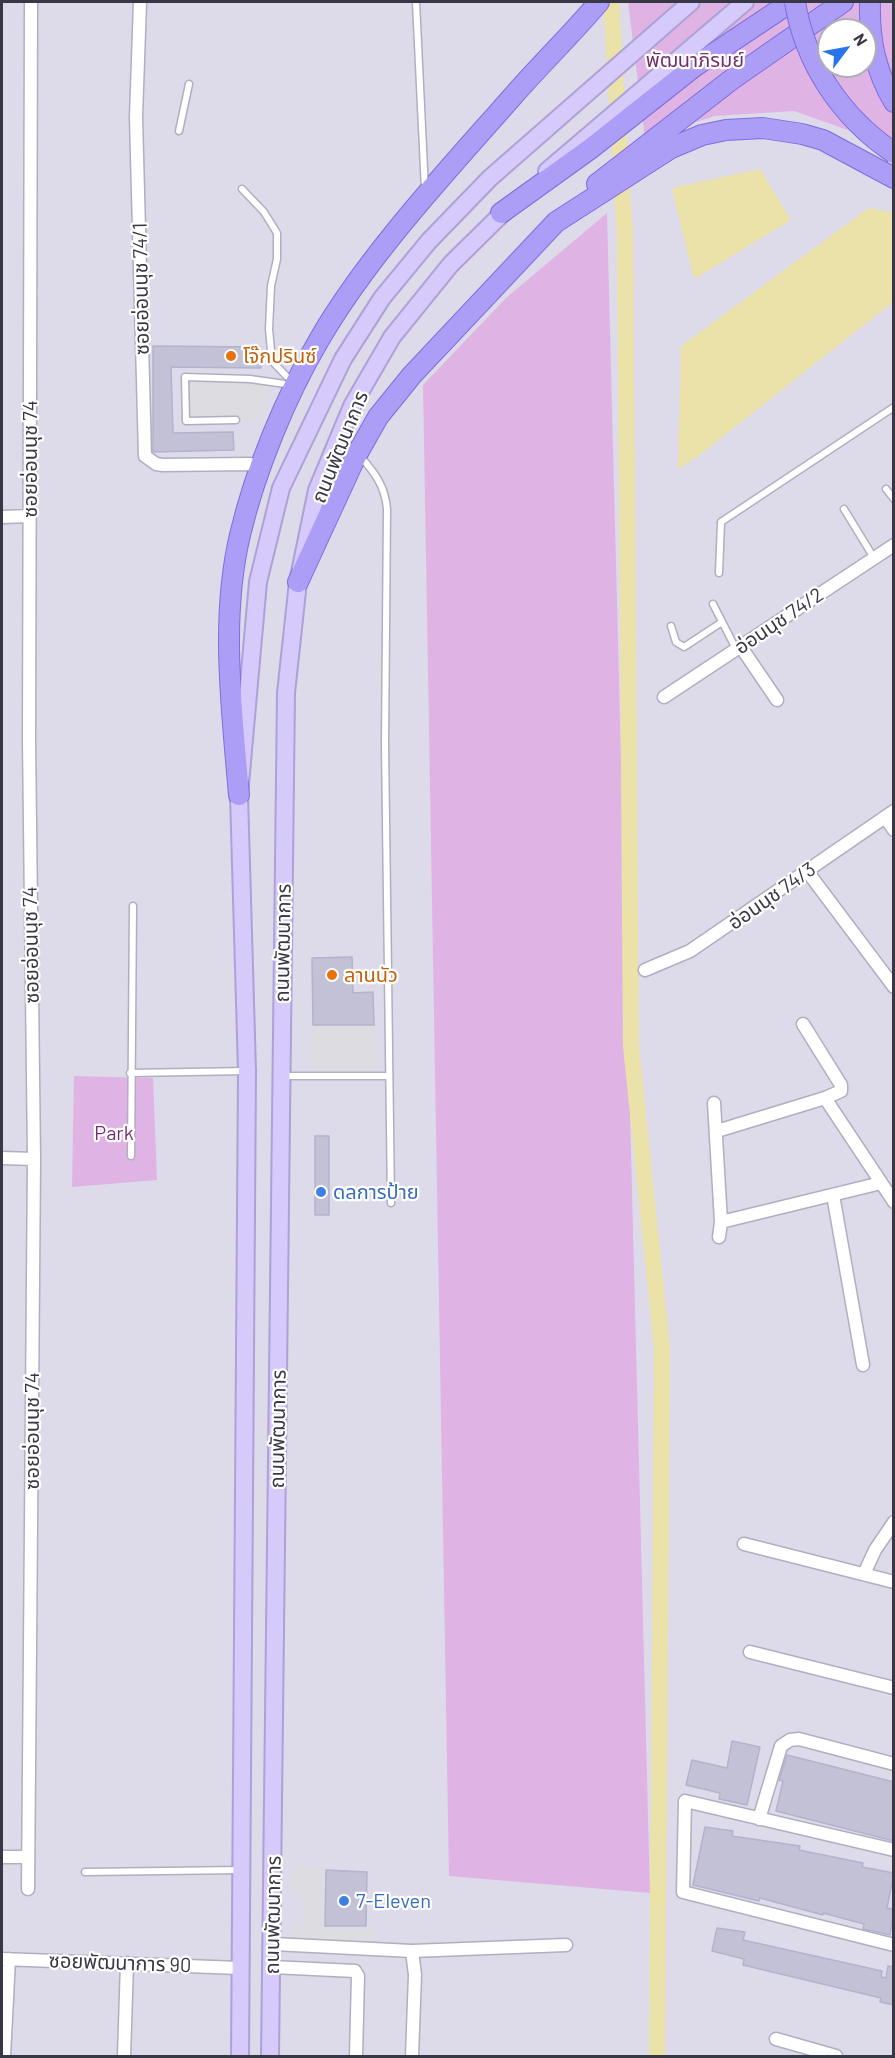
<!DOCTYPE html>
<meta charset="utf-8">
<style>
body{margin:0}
#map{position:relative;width:895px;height:2058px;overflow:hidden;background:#eae8f3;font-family:Barlow,sans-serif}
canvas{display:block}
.frame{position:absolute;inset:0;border:3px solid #383745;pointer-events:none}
.north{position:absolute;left:817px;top:18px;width:60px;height:60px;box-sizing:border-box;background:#fff;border:2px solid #afafb5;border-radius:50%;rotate:58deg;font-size:16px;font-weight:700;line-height:24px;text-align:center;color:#383745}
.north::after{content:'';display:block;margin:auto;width:21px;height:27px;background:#2874ea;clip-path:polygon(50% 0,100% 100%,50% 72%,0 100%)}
</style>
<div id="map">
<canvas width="895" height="2058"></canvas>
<div class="frame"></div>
<div class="north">N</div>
</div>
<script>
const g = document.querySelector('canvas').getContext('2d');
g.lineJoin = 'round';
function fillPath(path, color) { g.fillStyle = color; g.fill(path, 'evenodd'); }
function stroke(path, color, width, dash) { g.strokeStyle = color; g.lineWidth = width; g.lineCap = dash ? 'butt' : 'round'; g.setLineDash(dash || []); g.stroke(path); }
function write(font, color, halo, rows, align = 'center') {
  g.font = font + ' Barlow,"Noto Sans Thai",sans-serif'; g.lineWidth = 4.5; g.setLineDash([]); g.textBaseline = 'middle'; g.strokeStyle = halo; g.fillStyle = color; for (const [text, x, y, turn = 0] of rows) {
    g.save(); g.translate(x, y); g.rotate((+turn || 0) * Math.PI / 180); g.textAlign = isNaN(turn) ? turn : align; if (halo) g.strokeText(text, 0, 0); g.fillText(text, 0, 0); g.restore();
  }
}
const residential = new Path2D(`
 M2,2H893V2056H2ZM829,30H865V66H829Z`);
const green = new Path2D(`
 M628,2H893V146L794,111L715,116L645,138ZM829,30H865V66H829Z
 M607,213L650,1893L449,1876L423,385L506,298Z
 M74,1076L153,1078L157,1180L72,1187Z`);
const parking = new Path2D(`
 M185,377L272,383L259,419L186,421Z
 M313,1025H374L375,1071L314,1070Z
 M292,1867L326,1870L325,1926L373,1924L372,1948L292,1944V1926H303L302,1892L291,1891Z`);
const water = new Path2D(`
 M760,169L791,220L694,279L672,188Z
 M869,208L893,213V302L697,457L678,469L681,346Z`);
const canal = new Path2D(`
 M611,2L625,237L631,1046L662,1349L657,2056`);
const building = new Path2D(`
 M153,346L260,347L261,368L171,367L173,433L233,432L234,450L153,452Z
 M352,957L353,993L373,992L374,1025H313L312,958Z
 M315,1136H329V1215H315Z
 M732,1741L760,1747L747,1805L719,1799L720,1793L686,1785L692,1760L727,1768Z
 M787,1755L894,1782V1841L776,1811L783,1781L779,1780Z
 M705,1827L733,1831L732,1836L800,1846L799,1850L863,1863L862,1867L894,1873L887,1908L894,1909L890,1935L863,1929L864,1924L823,1913V1915L760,1898L759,1901L693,1885Z
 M326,1870L367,1872L366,1926H325Z
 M717,1928L745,1932L743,1940L882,1971L881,1977L886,1978L888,1966L894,1967V2005L880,2002L881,1998L743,1965L744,1959L712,1951Z`);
const lane = new Path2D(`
 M416,2L425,190
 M179,131L189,84
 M242,189L264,212L277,233V259L271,286L269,329L272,361L293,383
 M236,420L186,421L185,377L250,379L292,385
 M360,456C375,473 385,486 387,509L385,744L391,1203
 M886,489L894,499
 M844,509L874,558
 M719,573L721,522L894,407
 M713,604L736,649
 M671,626L676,642L684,647L722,622
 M130,1073L247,1071
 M283,1076H388
 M131,1156L133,906
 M85,1872L241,1870`);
const street = new Path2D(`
 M140,2L136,117L145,456L156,464L163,465L249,464L261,466
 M2,517L30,516
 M741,647L777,700
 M664,697L894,545
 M885,817L894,830
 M807,871L894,987
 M645,970L690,951L894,811
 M825,1098L894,1202
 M714,1103L721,1222L719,1237
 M717,1131L825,1098L841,1091V1085L803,1024
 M2,1158L34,1159
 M833,1195L863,1365
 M721,1222L881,1183
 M744,1544L894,1582
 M864,1574L875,1550L894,1522
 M750,1652L894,1688
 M759,1819L781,1746L790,1740L799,1739L894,1764
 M894,1850L685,1801L683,1892L894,1945
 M2,1857H28
 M28,1889L34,1159L29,740L31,2
 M273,1944L412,1951L566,1945
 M412,1951L415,1975L412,2056
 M2,1959L239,1968
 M272,1967L355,1971L358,1976L356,2056
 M776,2039L836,2056
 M4,2056L9,1959
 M124,2056L127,1963`);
const secondary = new Path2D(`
 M547,171L745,2
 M240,2056L247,1071L239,795L258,582L281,488L343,359L382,298L429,241L490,178L691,2
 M270,2056L286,693L298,582L317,490L352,406L392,337L451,264L511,205`);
const primary = new Path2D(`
 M870,2C869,39 875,70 894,102
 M597,184L731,80L843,2
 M501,213L590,149L695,66L791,2
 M298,582L356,456L378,417L412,375L556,222L671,148L702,135L726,130L763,128L802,134L823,140L894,178
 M239,795C232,710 220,619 240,535C255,471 286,396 319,340C368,255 448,170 513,96C541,64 572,34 599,2`);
const primaryBridge = new Path2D(`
 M795,2C805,64 842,118 894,153`);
const markers = [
 [231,356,6,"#e8710a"],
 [332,975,6,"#e8710a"],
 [321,1192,6,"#3f7fe0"],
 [344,1901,6,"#3f7fe0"]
];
const parkNames = [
 ["พัฒนาภิรมย์",695,60],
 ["Park",114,1133]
];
const streetNames = [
 ["ซอยอ่อนนุช 74/1",141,289,-91],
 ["ถนนพัฒนาการ",340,447,-68],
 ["ซอยอ่อนนุช 74",30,459,-90],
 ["อ่อนนุช 74/2",779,621,-34],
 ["อ่อนนุช 74/3",772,896,-35],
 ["ถนนพัฒนาการ",283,943,-89],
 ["ซอยอ่อนนุช 74",31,945,-91],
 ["ถนนพัฒนาการ",278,1429,-89],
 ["ซอยอ่อนนุช 74",32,1431,-90],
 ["ถนนพัฒนาการ",273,1915,-89],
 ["ซอยพัฒนาการ 90",120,1963,2]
];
const foodNames = [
 ["โจ๊กปรินซ์",243,356],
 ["ลานนัว",344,975]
];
const shopNames = [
 ["ดลการป้าย",333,1192],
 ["7-Eleven",356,1901]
];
fillPath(residential, '#dddaea');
fillPath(green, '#dfb4e4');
fillPath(parking, '#dddce1');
fillPath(water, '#ebe2a9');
stroke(canal, '#ebe2a9', 16);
fillPath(building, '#c2c1d6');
stroke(building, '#b4b2ce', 1.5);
stroke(lane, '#b0aec0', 9);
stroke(street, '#b0aec0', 15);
stroke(secondary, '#ada1d8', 20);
stroke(primary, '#7f6edb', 22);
stroke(lane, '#fff', 6);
stroke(street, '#fff', 12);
stroke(secondary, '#d5cafa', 16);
stroke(primary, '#ac9df7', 20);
stroke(primaryBridge, '#7f6edb', 22, []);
stroke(primaryBridge, '#ac9df7', 20);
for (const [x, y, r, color] of markers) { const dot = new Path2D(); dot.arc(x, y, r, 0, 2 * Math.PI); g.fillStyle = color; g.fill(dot); stroke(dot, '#fff', 2); }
write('20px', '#732f6d', '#fff', parkNames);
write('20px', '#383745', '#fff', streetNames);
write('20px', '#c56008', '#fff', foodNames, 'left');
write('20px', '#366cbe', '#fff', shopNames, 'left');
</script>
